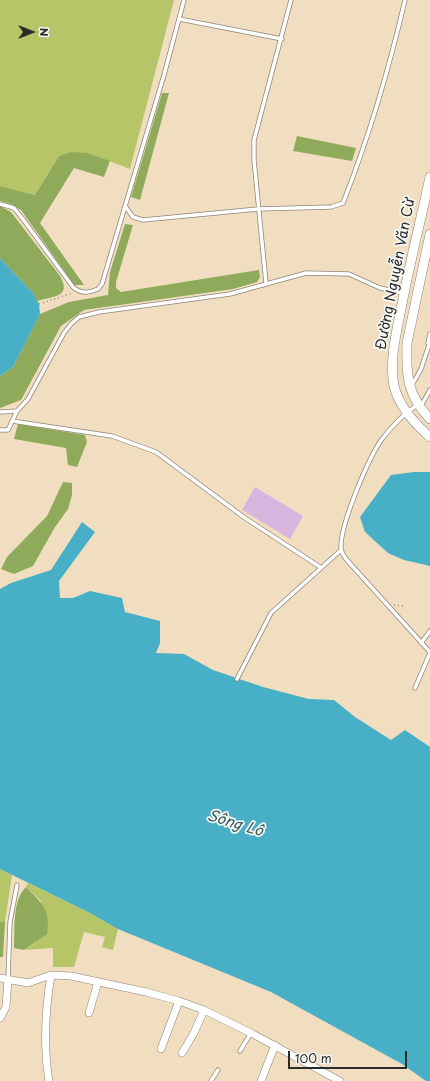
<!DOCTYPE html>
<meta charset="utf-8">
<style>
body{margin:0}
#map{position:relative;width:430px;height:1081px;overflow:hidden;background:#f1dec0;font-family:"Playpen Sans",sans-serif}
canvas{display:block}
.north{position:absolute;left:12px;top:12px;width:40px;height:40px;-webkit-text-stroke:3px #f6f6f2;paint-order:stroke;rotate:90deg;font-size:11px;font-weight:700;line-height:16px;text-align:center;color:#2b2b2b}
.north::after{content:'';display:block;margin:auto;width:14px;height:18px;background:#2b2b2b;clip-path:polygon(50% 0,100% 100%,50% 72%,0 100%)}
.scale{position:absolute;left:288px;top:1051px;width:119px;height:18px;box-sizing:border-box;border:2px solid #2b2b2b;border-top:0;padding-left:5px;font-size:12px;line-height:14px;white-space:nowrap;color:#2b2b2b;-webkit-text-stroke:3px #f6f6f2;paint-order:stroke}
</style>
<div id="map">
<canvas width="430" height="1081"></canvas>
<div class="north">N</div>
<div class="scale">100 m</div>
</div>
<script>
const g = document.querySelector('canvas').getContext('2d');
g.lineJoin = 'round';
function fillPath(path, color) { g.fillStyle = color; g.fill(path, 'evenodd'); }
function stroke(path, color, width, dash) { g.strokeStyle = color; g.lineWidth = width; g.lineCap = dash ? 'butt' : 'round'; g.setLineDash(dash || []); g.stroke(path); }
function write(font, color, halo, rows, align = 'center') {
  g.font = font + ' "Playpen Sans",sans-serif'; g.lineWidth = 3.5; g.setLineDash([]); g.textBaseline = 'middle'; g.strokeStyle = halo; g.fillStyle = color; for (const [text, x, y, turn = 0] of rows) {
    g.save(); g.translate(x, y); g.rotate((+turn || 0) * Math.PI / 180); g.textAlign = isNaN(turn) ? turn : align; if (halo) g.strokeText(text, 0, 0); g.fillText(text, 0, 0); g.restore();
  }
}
const green = new Path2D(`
 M0,0H174L130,169L88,153L59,156L35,195L0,186Z
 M0,869L12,875L5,921L0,922Z
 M28,883L88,912L118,929L113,950L102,947L105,937L84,932L74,967H53V948L24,950L35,943L41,901L26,887Z`);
const forest = new Path2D(`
 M162,93H169L140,200L131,197Z
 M297,136L356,148L352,161L293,151Z
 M72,152L88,153L110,161L104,177L74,168L40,223L84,285H74L21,210L11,204L0,201V186L35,195L59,156Z
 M0,206L11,212L60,276C72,297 54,296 37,301L33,293L0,258Z
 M125,224L133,225L116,282V288L121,292L259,270L260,277L257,282L233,289L84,310L61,326L21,400L0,408V376L13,367L40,314L69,302L108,295L110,272Z
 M18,424L85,435L87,442L77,467L68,465L66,448L14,439Z
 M63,482L72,483V495L68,509L55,527L33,566L14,574L1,569L7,557L47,516Z
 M26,887C42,903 51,910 47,934L24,950L14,948C15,930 12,900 26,887Z
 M5,921L3,957H0V922Z`);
const water = new Path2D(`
 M0,258L33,293L39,304L40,314L13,367L0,376Z
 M414,472H430V566L404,560L388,553L365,532L360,517L391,475Z
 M82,522L95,532L59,581L60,598H73L90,591L122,598L125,612L160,621V643L156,653L184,654L213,670L263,687L309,699L334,700L355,717L391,740L405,730L430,747V1081H426L402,1064L271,992L118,929L88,912L0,869V589L11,583L51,570Z`);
const building = new Path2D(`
 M255,487L303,516L290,539L242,510Z`);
const path = new Path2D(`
 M39,304L73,293
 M394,605L403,606`);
const lane = new Path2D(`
 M179,19L282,39
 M0,204L14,208L22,218L73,287C81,294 88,293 98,289L102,284L164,75L184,0
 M125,206L133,217L143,220L258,209L331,207L343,203C369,137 389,69 405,0
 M266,283L254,160V140L291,0
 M428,343L430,334
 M412,385L421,369L430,342
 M417,405C404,414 392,426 382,439C368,459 340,525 341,548C341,552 344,556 346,559L430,652
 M421,406L430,390
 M0,412L17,411
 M12,421L112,436L156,452L245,518L320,567
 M0,430H8L17,411L28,399L64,333L71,324L79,317L99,312L230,294L306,273L349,274L380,288L403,293
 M421,643L430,631
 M237,679L271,613L341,550
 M415,688L430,653
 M8,979L10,922L17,885
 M240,1051L251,1033
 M211,1081L218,1070`);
const street = new Path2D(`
 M0,978L28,983L51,975L71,976L146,992L179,1001L204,1010L251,1033L340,1081
 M89,1013L98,982
 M0,1018L6,1007L8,979
 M161,1049L179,1001
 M182,1053L194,1033L204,1010
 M49,1081C43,1045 45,1011 51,975
 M261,1081L275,1045`);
const secondary = new Path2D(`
 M430,177C421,219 410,262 402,304C397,330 389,359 394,386C399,406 415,424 430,437
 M430,234L407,343C406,375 407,395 430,419`);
const streetNames = [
 ["Đường Nguyễn Văn Cừ",396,274,-79]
];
const waterNames = [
 ["Sông Lô",235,824,17]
];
fillPath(green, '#b6c567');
fillPath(forest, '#90aa5c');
fillPath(water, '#47afc6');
fillPath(building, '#d8b5de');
stroke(lane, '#8e8476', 5);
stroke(street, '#8e8476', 8);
stroke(secondary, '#8e8476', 10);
stroke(path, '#8e8476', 1.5, [1, 3]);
stroke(lane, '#fff', 3.5);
stroke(street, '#fff', 7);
stroke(secondary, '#fff', 9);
write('14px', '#2b2b2b', '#f6f6f2', streetNames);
write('italic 15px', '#355961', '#f6f6f2', waterNames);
</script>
